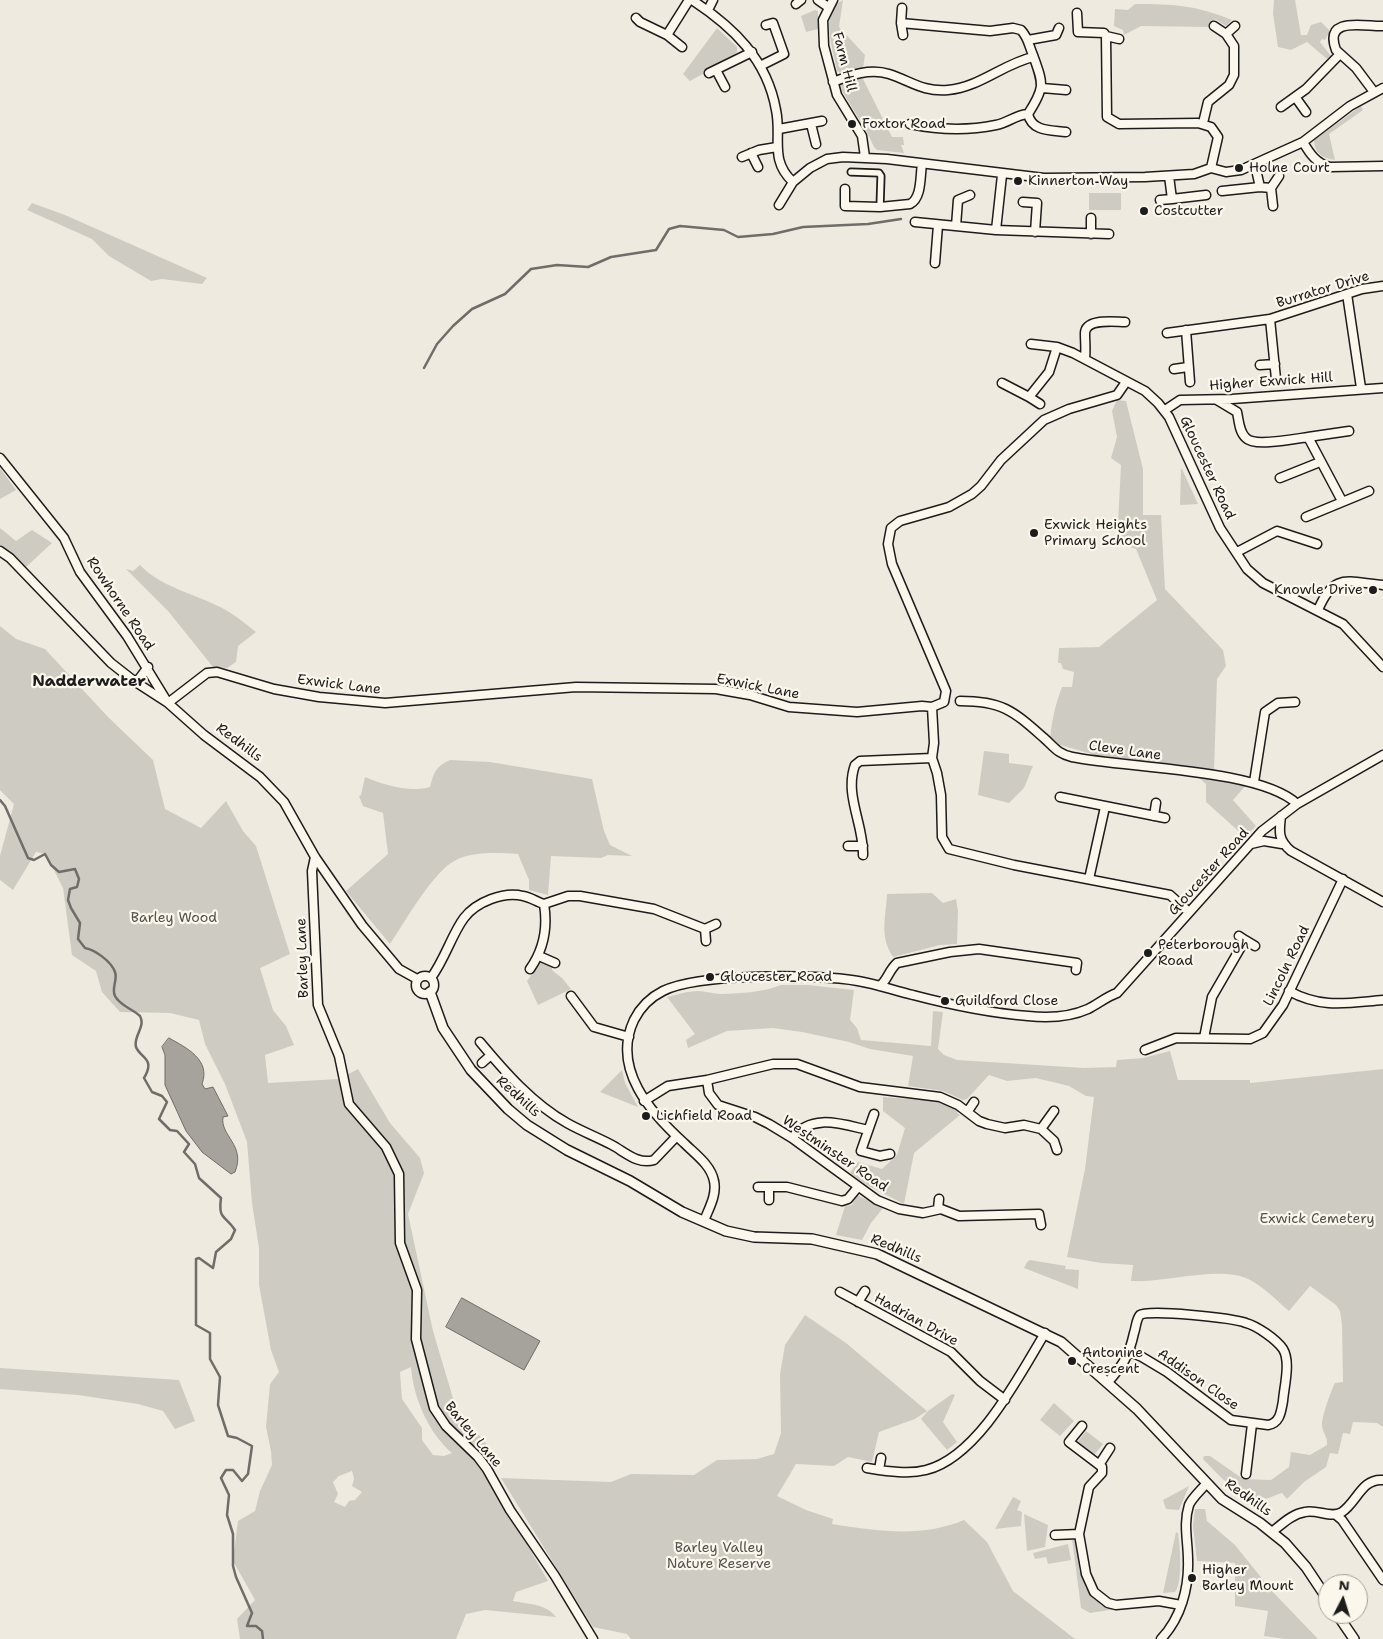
<!DOCTYPE html>
<style>
body{margin:0}
#map{position:relative;width:1383px;height:1639px;overflow:hidden;background:#eeeadf;font-family:"Shantell Sans",sans-serif}
canvas{display:block}
.north{position:absolute;left:1318px;top:1574px;width:50px;height:50px;box-sizing:border-box;background:#fbf7ec;border:1px solid #a29f99;border-radius:50%;rotate:5deg;font-size:14px;font-weight:700;line-height:20px;text-align:center;color:#1c1c1c}
.north::after{content:'';display:block;margin:auto;width:18px;height:22px;background:#1c1c1c;clip-path:polygon(50% 0,100% 100%,50% 72%,0 100%)}
</style>
<div id="map">
<canvas width="1383" height="1639"></canvas>
<div class="north">N</div>
</div>
<script>
const g = document.querySelector('canvas').getContext('2d');
g.lineJoin = 'round';
function fillPath(path, color) { g.fillStyle = color; g.fill(path, 'evenodd'); }
function stroke(path, color, width, dash) { g.strokeStyle = color; g.lineWidth = width; g.lineCap = dash ? 'butt' : 'round'; g.setLineDash(dash || []); g.stroke(path); }
function write(font, color, halo, rows, align = 'center') {
  g.font = font + ' "Shantell Sans",sans-serif'; g.lineWidth = 4.5; g.setLineDash([]); g.textBaseline = 'middle'; g.strokeStyle = halo; g.fillStyle = color; for (const [text, x, y, turn = 0] of rows) {
    g.save(); g.translate(x, y); g.rotate((+turn || 0) * Math.PI / 180); g.textAlign = isNaN(turn) ? turn : align; if (halo) g.strokeText(text, 0, 0); g.fillText(text, 0, 0); g.restore();
  }
}
const green = new Path2D(`
 M843,0L839,27L865,55L863,68L841,73L837,71C834,51 818,11 843,0Z
 M1274,0H1295L1301,35H1307L1311,25L1321,22L1330,31L1325,40L1322,39L1320,42L1331,56L1327,59L1307,42L1291,50L1278,47L1273,14Z
 M1135,4C1174,4 1195,5 1232,20L1226,26L1215,19L1208,27L1141,26L1124,35L1123,30L1114,26L1115,9L1128,10Z
 M815,10L818,11V29L806,32L801,16Z
 M717,28L737,47V52L731,58L690,81L683,74Z
 M862,77L892,137H903L904,145H901L904,153L877,150L874,147L867,132L842,91L840,83Z
 M1361,106L1363,110L1329,134L1335,160C1322,158 1315,154 1314,140Z
 M1089,193H1121V210H1089Z
 M32,203L65,215L207,278L202,284L162,279L151,281L109,256L92,239L27,210Z
 M1117,400L1126,401L1143,469V515H1161L1165,589L1223,650L1226,666L1217,679L1214,771L1095,755L1050,742C1051,723 1055,705 1062,687H1072L1074,672L1063,669L1061,663H1058L1059,648L1099,647L1157,600L1136,549L1117,543L1121,465L1111,458L1117,437L1112,411Z
 M0,468L16,490L0,499Z
 M1181,469H1182L1198,504L1180,505Z
 M0,528L16,541L32,530L52,543L25,568L0,545Z
 M140,565C162,588 196,594 224,609C235,615 246,624 256,632L238,646L236,662L227,668L213,667L168,611L126,569L133,571Z
 M0,626L16,639L45,649L108,717L153,760L165,809L201,828L226,801L243,831L256,846L290,954L260,968L273,1010L286,1026L294,1045L265,1055L268,1083L339,1079L358,1069L390,1123L420,1158L424,1173L408,1214L433,1331L458,1415L484,1440L496,1461L489,1478L548,1581L516,1592L513,1601C528,1604 547,1604 556,1617L485,1610L466,1614L456,1639H240L237,1619L255,1600L233,1561L238,1521L255,1511L260,1491L272,1465L271,1451L266,1427L270,1384L279,1372L271,1350L259,1285V1248L252,1203L247,1142L225,1084L205,1044L199,1020L170,1013L120,1012L102,992L96,971L72,955L63,888L46,854L36,852L13,890L0,880V856L14,804L0,790ZM411,1367C413,1397 429,1434 452,1453L444,1456L433,1455L422,1440V1428L402,1399L400,1372ZM352,1471L354,1479L352,1486L362,1492L355,1500L349,1501L345,1507L334,1502L338,1494L333,1482L339,1476Z
 M984,751L1009,754V763L1033,766L1024,788L1009,803L978,795Z
 M450,760L490,762L592,779L604,831L610,845L632,856L608,855L601,858L551,856L548,895L529,890V880L518,854C499,853 474,851 456,860C433,871 405,922 390,944L346,891L388,854L383,813L363,806L359,796L361,795L365,777C384,785 410,793 430,787C434,772 436,766 450,760Z
 M1198,777L1247,784L1233,800L1256,826L1245,837L1206,802V784Z
 M932,893L943,903L956,899L958,911L957,944L940,945L893,957C879,936 886,917 887,894Z
 M541,962L552,966V970L562,978L571,989L538,1005L527,981Z
 M781,985H808L854,990L850,1020L857,1028L861,1040L931,1046L933,1011L943,1012L938,1049L944,1055L957,1060L1084,1068L1116,1067L1117,1060L1143,1058L1170,1051L1178,1080H1250V1083L1383,1069V1427L1377,1423L1353,1422L1350,1434L1343,1433L1338,1454L1330,1453L1326,1467L1304,1482L1287,1499L1282,1493C1274,1495 1268,1500 1259,1499C1237,1497 1218,1474 1203,1459L1204,1456H1210L1243,1479L1271,1480L1289,1467L1291,1452L1310,1455L1327,1445C1328,1438 1323,1433 1322,1426C1321,1418 1331,1391 1335,1383L1343,1382L1342,1324L1340,1311L1336,1305L1310,1286L1289,1311C1276,1300 1261,1284 1246,1278C1217,1266 1165,1283 1131,1281L1133,1265L1101,1263L1067,1257L1085,1169L1094,1097L1086,1096L1069,1086L1036,1078L1007,1081L989,1075L967,1099L963,1100L943,1091L908,1086L913,1056L870,1049L849,1042L802,1032L773,1028L727,1031L688,1048L686,1040L695,1034L667,997C677,995 687,991 698,991C705,991 713,994 721,994C743,993 759,993 781,985Z
 M622,1070L625,1083L638,1107L600,1092Z
 M883,1097L936,1101L958,1111L957,1113L960,1115L914,1153L904,1204L867,1185L850,1173L858,1162L882,1169L897,1155L905,1128L883,1111Z
 M857,1195L883,1208L871,1223L862,1240L836,1235L845,1206L852,1205Z
 M1030,1260L1066,1266L1065,1269L1079,1270L1078,1289L1024,1268L1027,1262Z
 M805,1315L846,1343L927,1411L915,1419L879,1432L872,1462L848,1457L834,1466L796,1464L777,1496L806,1510L833,1519L832,1524C877,1531 921,1538 964,1520L987,1542L1013,1591L1075,1639H631L627,1634L593,1627L501,1478L611,1482L631,1474L694,1475L717,1460L757,1459L774,1454L781,1433L780,1374L785,1345Z
 M0,1368L179,1380L195,1421L175,1429L163,1411L138,1404L78,1395L0,1389Z
 M952,1394L955,1395L943,1422L957,1442L947,1450L921,1419L928,1411Z
 M1054,1403L1074,1421L1060,1436L1040,1420Z
 M1086,1431L1103,1444L1094,1455L1076,1444Z
 M1189,1486L1179,1510L1166,1509L1163,1500Z
 M1013,1497L1021,1501L1017,1510L1022,1512L1021,1526L995,1529Z
 M1195,1509H1205L1207,1521L1235,1545L1272,1591L1318,1639H1285L1264,1636L1268,1611L1235,1606V1563L1197,1561L1193,1526Z
 M1024,1514L1048,1525L1045,1547L1027,1551Z
 M1176,1532L1178,1533C1180,1545 1183,1583 1175,1592L1163,1593Z
 M1072,1539L1077,1542L1081,1557L1079,1569L1086,1588L1101,1605L1116,1609L1090,1613L1081,1608Z
 M1068,1544L1071,1560L1048,1564L1046,1557L1035,1559L1033,1553Z`);
const water = new Path2D(`
 M169,1038C187,1048 211,1060 202,1084L205,1089L213,1087L228,1116L223,1117C220,1136 246,1145 235,1172L231,1174L202,1152L186,1131L165,1085V1055L162,1047Z
 M462,1298L540,1341L524,1370L446,1327Z`);
const stream = new Path2D(`
 M424,368L437,344L453,326L472,309L505,294L531,269L557,265L588,267L611,257L656,250L669,229L680,226L724,230L738,237L773,234L803,227L868,224L901,219
 M0,800L5,806L28,858L34,860L45,854L51,865L59,872L75,869L79,879L77,887L70,889L68,900L71,908L80,923L78,939L85,948C95,950 111,961 115,972C118,980 111,988 115,996C120,1006 133,1009 140,1016C146,1027 133,1036 136,1047C140,1058 156,1058 144,1078L152,1092L162,1096L167,1102L159,1119L170,1130L177,1131L189,1144L184,1152L195,1164L199,1178L221,1198C218,1220 225,1215 235,1230L231,1239L216,1252L213,1268L199,1258L196,1259V1325L210,1333V1359L220,1377L218,1405L228,1436L237,1438L252,1446L248,1474L242,1481L233,1470H226L221,1478L229,1495L227,1515L233,1534V1566L236,1577L252,1613L247,1626H256L262,1631L263,1639`);
const pedestrian = new Path2D(`
 M851,172L879,173L881,176L880,207`);
const minor = new Path2D(`
 M692,0C733,27 767,59 776,110C782,138 769,160 793,182
 M818,0L828,7
 M833,0L823,20L824,46L837,95L862,136L865,157
 M796,4L801,0
 M708,10L713,0
 M1077,13L1078,32L1104,33L1106,36
 M636,18L640,22L667,35L689,0
 M901,23L902,8
 M1226,34L1235,26
 M667,35L682,47
 M903,35L901,23L990,31L1013,28L1021,30C1028,37 1029,46 1033,55C1043,84 1046,86 1028,114C1015,115 1008,123 996,125C967,131 939,130 910,124
 M1119,39L1106,36L1107,117L1119,124L1198,123L1211,127L1218,137L1211,168
 M1028,40L1056,35L1059,28
 M760,66L784,54L773,23L766,25
 M716,70L725,87
 M709,73L752,52
 M833,82C851,75 870,68 889,74C911,81 922,92 948,90C980,87 1003,64 1033,57
 M1042,88L1066,90
 M1374,92L1356,68L1336,50C1323,15 1366,27 1383,26
 M1296,98L1306,112
 M1281,107L1306,89L1339,55
 M1028,114C1032,132 1051,130 1066,132
 M1203,123L1208,102L1229,85L1234,75V46L1226,34L1214,26
 M811,124L816,144
 M779,129L822,121
 M1303,142C1310,154 1316,163 1330,167L1383,166
 M751,153L758,167
 M742,157L759,150L777,147
 M1169,176L1172,199L1206,195
 M1260,187L1271,188L1273,206
 M1271,188L1279,176
 M845,189V206L880,207L910,204C922,198 920,176 922,164
 M1222,191L1260,187L1255,165
 M1160,200L1172,199
 M1023,202L1037,203L1035,232
 M779,205L793,182L810,168L827,159L843,157L887,159L1044,178L1145,177L1194,174L1211,168L1226,172L1241,170L1303,142L1350,106L1383,88
 M915,222L996,230L1002,175
 M956,226L958,200L970,195
 M996,230L1109,234
 M1091,234V218
 M935,263L938,225
 M1347,294L1361,388
 M1270,319L1276,379
 M1186,330L1190,382
 M1167,333L1270,319L1362,289L1383,286
 M1031,344L1057,347L1073,353L1145,391L1158,403L1169,417L1220,528L1247,569L1263,583L1343,624L1383,667
 M1085,358C1086,349 1085,342 1085,333C1086,318 1114,322 1125,322
 M1260,365L1275,364
 M1174,369L1188,367
 M1002,383L1029,397L1049,372L1057,347
 M1029,397L1040,404
 M1217,400L1237,412C1239,421 1239,432 1246,438C1254,447 1294,439 1308,437L1342,501
 M1165,410L1180,400L1232,399L1383,388
 M1308,437L1349,431
 M0,458L64,538L80,572L127,636L168,703L207,673L217,672L274,689L319,697L385,703L576,687L716,689L750,695L789,707L857,712L922,706L932,707L944,702L946,691L892,564L888,544L891,528L900,521L949,507L972,494L981,486L1001,460L1044,420L1069,409L1117,395L1126,382
 M1280,478L1320,462
 M1306,517L1369,491
 M0,551L10,558L111,663L134,681L168,703L204,735L260,777L284,802L315,857L362,925L399,969L417,979
 M1237,552L1277,531L1317,544
 M1318,610C1334,572 1347,582 1383,585
 M134,681L139,679L148,667
 M960,701C1003,701 1013,711 1044,738C1054,747 1058,754 1072,757C1126,768 1261,769 1297,804
 M932,707L934,743L932,758L937,773L941,795L942,837L949,849L1014,865L1170,895L1189,912
 M1254,782L1265,712L1278,703L1295,702
 M1060,797L1165,818
 M1154,816L1156,803
 M1281,816C1279,832 1278,840 1291,851L1383,902
 M1251,844L1264,841L1282,844
 M848,846H863
 M863,855C864,825 844,795 855,765L860,761L932,758
 M315,857L312,871L318,1005L339,1056L349,1104L386,1147L399,1174L400,1243L417,1290L416,1339L434,1408L446,1426L478,1457L487,1469L510,1510L555,1576L593,1639
 M1089,879L1105,807
 M544,904L568,896H580L654,909L705,929L706,941
 M705,929L716,924
 M1245,940L1255,946
 M539,956L555,963
 M416 985a9 9 0 1 1 18 0a9 9 0 1 1-18 0Z
 M431,978C445,959 452,934 464,918C476,902 504,891 523,896C530,897 537,902 544,904C548,928 544,949 530,969
 M880,986C888,979 889,970 897,963L950,952L979,949L1077,963L1076,970
 M1289,991C1322,1009 1347,1003 1383,1000
 M571,996L594,1027L629,1037
 M1204,1038L1212,997L1245,940L1239,936
 M480,1042C505,1072 533,1104 567,1123C581,1131 597,1137 612,1145C625,1152 638,1165 654,1160L676,1137
 M1145,1050L1176,1038L1250,1039L1263,1033L1283,1005L1343,879
 M482,1063L491,1055
 M707,1080L709,1093L718,1105L755,1117L769,1124L792,1138L877,1200L899,1209L923,1213L941,1209L959,1216L1039,1214L1041,1225
 M644,1101L668,1086L707,1080L773,1064H797L860,1087L940,1097L958,1105L979,1121L987,1124L1005,1128L1024,1125L1041,1129L1054,1141L1057,1150
 M968,1111L974,1102
 M874,1114L861,1151L880,1156L890,1154
 M1041,1129L1054,1111
 M792,1138C812,1113 841,1124 868,1130
 M758,1187H787L842,1201L848,1199L858,1187
 M769,1200V1187
 M938,1209L939,1199
 M704,1221C709,1208 717,1195 714,1181C711,1165 695,1154 684,1143C651,1113 611,1069 634,1020C640,1008 651,997 663,991C699,973 817,974 858,981C877,984 895,991 913,995C951,1005 989,1013 1028,1016C1047,1018 1070,1017 1088,1009C1098,1004 1106,997 1117,993L1262,831L1297,804L1383,755
 M840,1292L951,1352L980,1381L1005,1400
 M858,1302L865,1291
 M1108,1382C1123,1365 1129,1356 1134,1333C1136,1328 1136,1319 1140,1315C1148,1309 1233,1318 1246,1323C1257,1326 1276,1339 1283,1349C1291,1362 1284,1387 1283,1401C1281,1412 1280,1423 1268,1425L1231,1420L1167,1372L1142,1357L1130,1352
 M1082,1426L1069,1442L1102,1467V1473L1089,1487L1079,1534L1086,1574L1094,1592L1108,1603L1116,1605L1159,1601L1181,1605
 M881,1458L879,1470C895,1472 911,1474 926,1470C978,1457 1019,1376 1045,1333
 M1099,1465L1110,1448
 M867,1468L879,1470
 M1246,1474L1252,1424
 M1336,1515L1342,1520L1383,1580
 M1272,1532C1282,1524 1292,1514 1305,1512C1317,1509 1332,1519 1342,1512C1357,1502 1362,1478 1383,1480
 M1055,1535L1079,1534
 M1161,1639C1181,1618 1189,1588 1188,1560C1188,1541 1183,1524 1189,1505C1192,1498 1201,1490 1206,1484`);
const tertiary = new Path2D(`
 M430,992L443,1028L471,1070L508,1109L527,1125L567,1150L630,1181L682,1212L726,1231L754,1237L812,1239L877,1254L1061,1342L1137,1409L1222,1499L1260,1523L1285,1543L1306,1567L1328,1600
 M1337,1614L1354,1639`);
const markers = [
 [852,124,5,"#1c1c1c"],
 [1239,168,5,"#1c1c1c"],
 [1018,181,5,"#1c1c1c"],
 [1144,211,5,"#1c1c1c"],
 [1034,533,5,"#1c1c1c"],
 [1373,590,5,"#1c1c1c"],
 [1148,953,5,"#1c1c1c"],
 [710,977,5,"#1c1c1c"],
 [945,1001,5,"#1c1c1c"],
 [646,1116,5,"#1c1c1c"],
 [1072,1361,5,"#1c1c1c"],
 [1192,1578,5,"#1c1c1c"]
];
const streetNames = [
 ["Farm Hill",844,62,76],
 ["Burrator Drive",1323,290,-17],
 ["Higher Exwick Hill",1271,382,-4],
 ["Gloucester Road",1207,468,65],
 ["Rowhorne Road",120,604,56],
 ["Exwick Lane",339,685,7],
 ["Exwick Lane",758,687,11],
 ["Redhills",239,743,37],
 ["Cleve Lane",1125,751,8],
 ["Gloucester Road",1209,872,-48],
 ["Barley Lane",303,958,-92],
 ["Lincoln Road",1287,966,-64],
 ["Redhills",518,1097,42],
 ["Westminster Road",835,1154,34],
 ["Redhills",896,1249,23],
 ["Hadrian Drive",916,1320,29],
 ["Addison Close",1198,1380,35],
 ["Barley Lane",473,1435,50],
 ["Redhills",1248,1498,35]
];
const poiNames = [
 ["Foxtor Road",862,124],
 ["Holne Court",1249,168],
 ["Kinnerton Way",1028,181],
 ["Costcutter",1154,211],
 ["Exwick Heights",1044,525],
 ["Primary School",1044,541],
 ["Knowle Drive",1363,590,"right"],
 ["Peterborough",1158,945],
 ["Road",1158,961],
 ["Gloucester Road",720,977],
 ["Guildford Close",955,1001],
 ["Lichfield Road",656,1116],
 ["Antonine",1082,1353],
 ["Crescent",1082,1369],
 ["Higher",1202,1570],
 ["Barley Mount",1202,1586]
];
const parkNames = [
 ["Barley Wood",174,918],
 ["Exwick Cemetery",1317,1219],
 ["Barley Valley",719,1548],
 ["Nature Reserve",719,1564]
];
const quarterNames = [
 ["Nadderwater",89,682]
];
fillPath(green, '#ceccc2');
fillPath(water, '#a6a39d');
stroke(water, '#6f6d69', 1);
stroke(stream, '#6f6d69', 2.5);
stroke(pedestrian, '#1c1c1c', 9);
stroke(minor, '#1c1c1c', 11);
stroke(tertiary, '#1c1c1c', 12);
stroke(pedestrian, '#fbf7ec', 5.5);
stroke(minor, '#fbf7ec', 8);
stroke(tertiary, '#fbf7ec', 9);
for (const [x, y, r, color] of markers) { const dot = new Path2D(); dot.arc(x, y, r, 0, 2 * Math.PI); g.fillStyle = color; g.fill(dot); stroke(dot, '#fbf7ec', 2); }
write('14px', '#1c1c1c', '#fbf7ec', streetNames);
write('14px', '#1c1c1c', '#fbf7ec', poiNames, 'left');
write('14px', '#51514e', '#fbf7ec', parkNames);
write('bold 16px', '#1c1c1c', '#fbf7ec', quarterNames);
</script>
